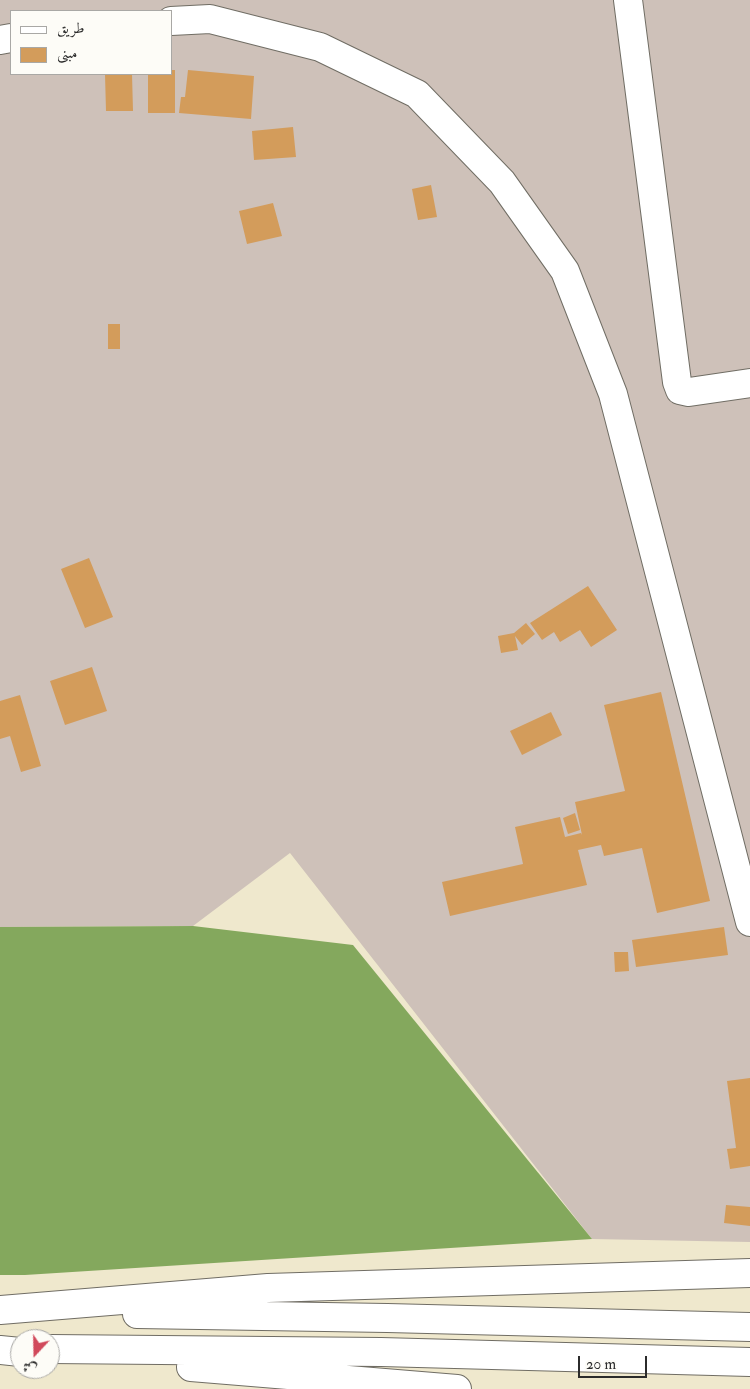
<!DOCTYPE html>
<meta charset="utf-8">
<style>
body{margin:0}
#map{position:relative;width:750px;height:1389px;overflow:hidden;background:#efe8cd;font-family:"IM FELL Double Pica",Amiri,serif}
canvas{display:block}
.legend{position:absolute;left:10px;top:10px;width:162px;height:65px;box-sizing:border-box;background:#fdfcf7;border:1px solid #a9a8a5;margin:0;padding:6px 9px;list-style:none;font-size:15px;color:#2b2b2b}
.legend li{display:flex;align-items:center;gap:10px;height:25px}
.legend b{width:25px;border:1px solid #a9a8a5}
.north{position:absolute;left:10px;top:1329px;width:50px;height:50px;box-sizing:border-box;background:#fdfcf7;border:1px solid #a9a8a5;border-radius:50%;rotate:201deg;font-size:14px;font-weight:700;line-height:20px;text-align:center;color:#2b2b2b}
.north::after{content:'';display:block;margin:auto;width:18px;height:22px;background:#d1495b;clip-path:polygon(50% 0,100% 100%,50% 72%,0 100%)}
.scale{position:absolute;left:578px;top:1356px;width:69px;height:22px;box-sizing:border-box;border:2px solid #2b2b2b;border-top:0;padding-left:6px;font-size:15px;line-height:18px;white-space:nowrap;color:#2b2b2b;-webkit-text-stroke:4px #fdfcf7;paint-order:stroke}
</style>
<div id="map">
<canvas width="750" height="1389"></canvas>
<ul class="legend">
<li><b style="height:6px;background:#fff"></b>طريق</li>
<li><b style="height:14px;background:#d39c5b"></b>مبنى</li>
</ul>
<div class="north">ش</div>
<div class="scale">20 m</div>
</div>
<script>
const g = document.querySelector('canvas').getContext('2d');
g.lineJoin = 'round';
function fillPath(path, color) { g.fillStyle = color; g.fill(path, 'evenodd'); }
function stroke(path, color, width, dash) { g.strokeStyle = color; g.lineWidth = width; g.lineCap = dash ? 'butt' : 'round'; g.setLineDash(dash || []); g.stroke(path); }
const industrial = new Path2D(`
 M0,0H750V1242L592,1239L290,853L193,926L0,927ZM11,11H171V74H11Z`);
const forest = new Path2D(`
 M193,926L353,945L592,1239L25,1275H0V927Z`);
const building = new Path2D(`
 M171,70H175V113H148V74H171Z
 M188,70L254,76L251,119L179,113L181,97H185Z
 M105,74H132L133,111H106Z
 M293,127L296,157L254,160L252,131Z
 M431,185L437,217L418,220L412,189Z
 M273,203L282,236L247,244L239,211Z
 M108,324H120V349H108Z
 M89,558L113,617L85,628L61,569Z
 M588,586L617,630L591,647L580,630L560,642L554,632L542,640L530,623Z
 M526,623L535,634L522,645L515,636L518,650L501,653L498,636L514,633Z
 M92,667L107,711L65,725L50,681Z
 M661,692L710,901L657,913L642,848L604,856L601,845L578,850L587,885L450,916L442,882L523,864L515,827L560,817L565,837L581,833L582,835L575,802L625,791L604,705Z
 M20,695L41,766L21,772L10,736L0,739V701Z
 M551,712L562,735L522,755L510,731Z
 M575,813L580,830L568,834L563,818Z
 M724,927L728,955L636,967L632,940Z
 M614,952H628L629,971L615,972Z
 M750,1078V1166L730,1169L727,1149L736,1148L727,1081Z
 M726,1205L750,1207V1226L724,1223Z`);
const minor = new Path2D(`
 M628,0L677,382L680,390L689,392L750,383
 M171,21L210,19L320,47L417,94L502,182L565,271L613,394L750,922
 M0,40L11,38`);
const highway = new Path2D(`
 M0,1310L268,1288L750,1273
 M137,1314L387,1318L750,1327
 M50,1349L381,1352L750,1362
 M0,1350L20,1352
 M191,1367L457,1389`);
fillPath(industrial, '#cec1b9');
fillPath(forest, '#84a85d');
fillPath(building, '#d39c5b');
stroke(minor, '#706d64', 30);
stroke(highway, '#706d64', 30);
stroke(minor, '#fff', 28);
stroke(highway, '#fff', 28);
</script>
